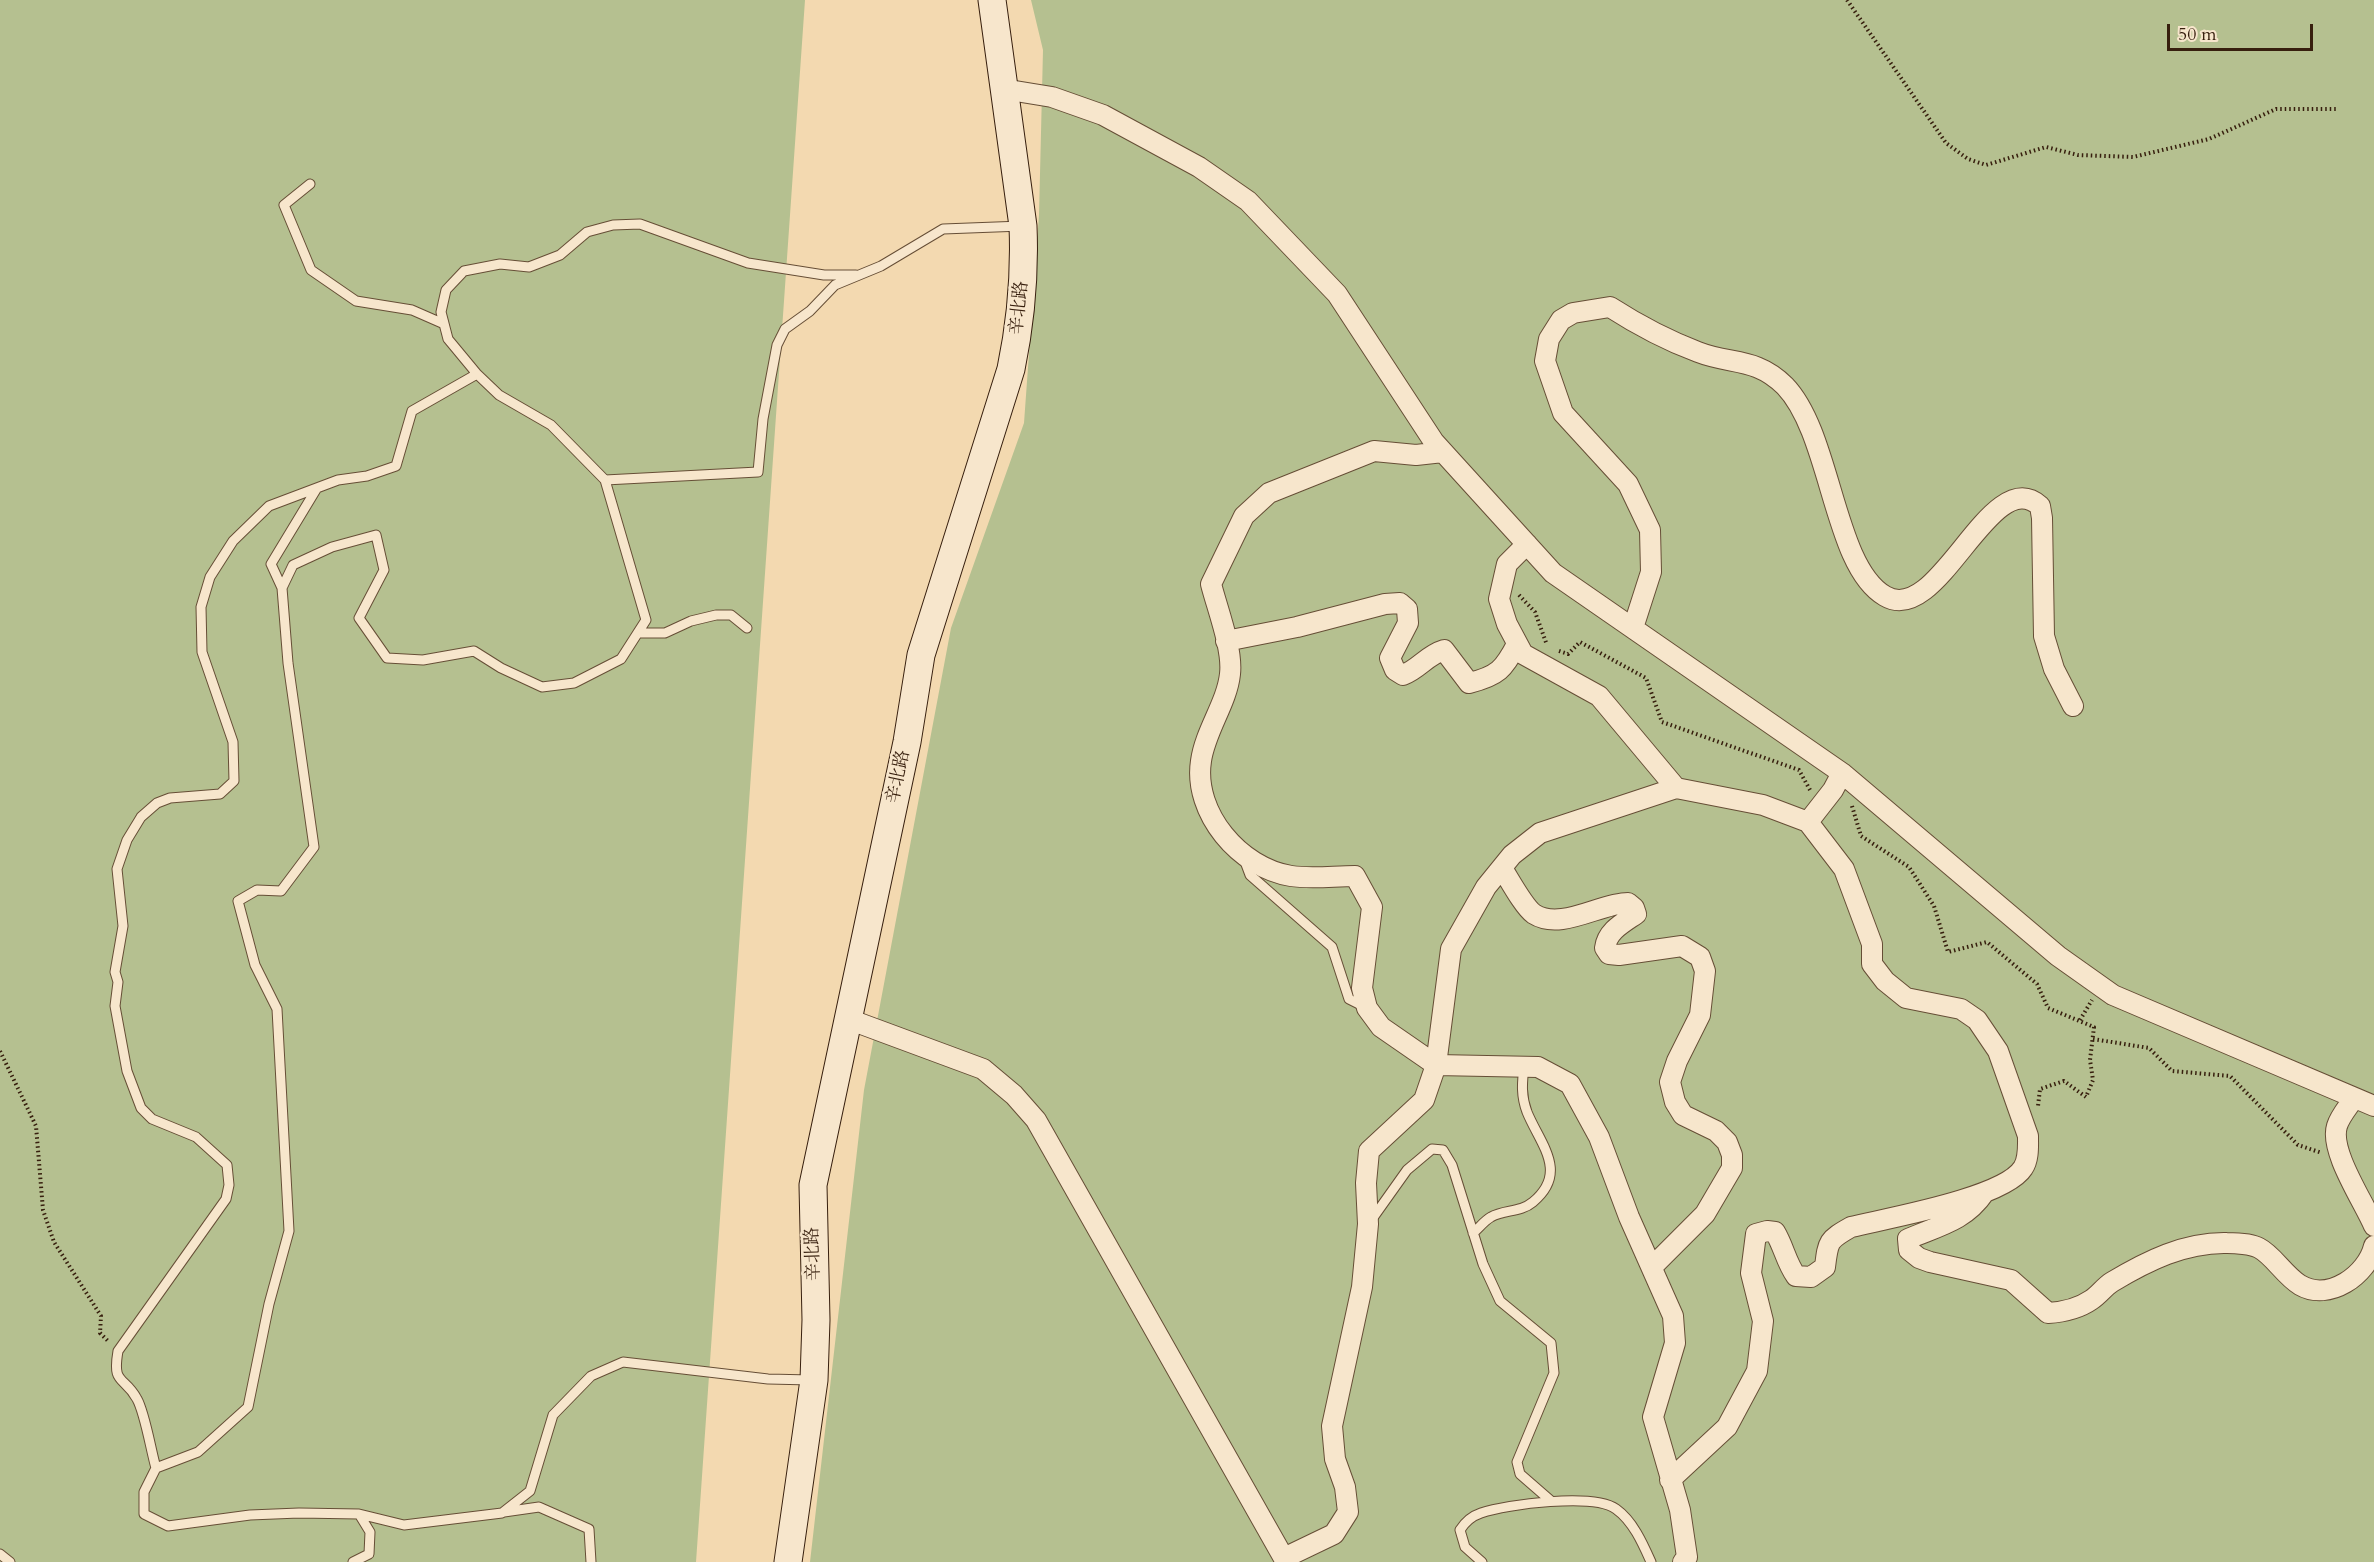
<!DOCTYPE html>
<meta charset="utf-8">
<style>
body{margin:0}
#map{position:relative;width:2374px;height:1562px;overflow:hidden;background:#f3d9b0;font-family:Cardo,serif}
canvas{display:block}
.scale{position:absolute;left:2167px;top:24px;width:146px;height:27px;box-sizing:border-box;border:3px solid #371f0e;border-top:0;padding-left:8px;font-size:18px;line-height:21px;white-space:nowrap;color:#371f0e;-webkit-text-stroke:4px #f7e6cc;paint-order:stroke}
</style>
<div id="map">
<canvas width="2374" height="1562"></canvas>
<div class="scale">50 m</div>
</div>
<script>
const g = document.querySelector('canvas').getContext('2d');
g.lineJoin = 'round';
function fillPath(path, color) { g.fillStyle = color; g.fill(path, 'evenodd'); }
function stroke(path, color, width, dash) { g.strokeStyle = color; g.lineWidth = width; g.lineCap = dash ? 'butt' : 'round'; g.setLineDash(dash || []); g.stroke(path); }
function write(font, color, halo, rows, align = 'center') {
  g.font = font + ' Cardo,"Noto Serif SC",serif'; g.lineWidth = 5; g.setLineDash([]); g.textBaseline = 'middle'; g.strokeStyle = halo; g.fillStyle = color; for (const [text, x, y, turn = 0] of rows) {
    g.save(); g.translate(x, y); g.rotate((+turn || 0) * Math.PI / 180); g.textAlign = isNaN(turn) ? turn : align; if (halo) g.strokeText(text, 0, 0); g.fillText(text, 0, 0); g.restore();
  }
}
const green = new Path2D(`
 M0,0H805L696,1562H0Z
 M1031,0H2374V1562H810L864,1090L951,628L1024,423L1039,215L1043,50Z`);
const path = new Path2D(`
 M1847,0L1946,143L1968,159L1986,165L2046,147L2078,155L2133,157L2209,139L2276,109H2338
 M1519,595L1535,612L1547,645
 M1559,651L1568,654L1580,642L1646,678L1662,722L1799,770L1810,790
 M1852,806L1861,836L1909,867L1934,906L1948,952L1987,942L2037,984L2048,1008L2094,1027L2090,1060L2093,1080L2086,1097L2064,1081L2040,1089L2038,1106
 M2080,1020L2092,1000
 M2093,1039L2149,1048L2172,1071L2230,1076L2298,1145L2322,1153
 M0,1051L36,1126L43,1210L54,1242L101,1316L100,1333L109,1342`);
const lane = new Path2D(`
 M310,184L284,205L311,270L356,301L412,310L444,324
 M477,374L448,339L441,312L446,290L464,271L500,264L529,267L560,255L587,232L613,225L640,224L748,263L824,275H856
 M605,480L758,472L763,419L777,345L785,329L810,311L835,285L881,266L943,229L1022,226
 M282,588L293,565L332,547L376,535L384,570L359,618L387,658L423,660L474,651L501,668L542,687L574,683L621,659L646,620L605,480L551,425L499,395L477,374L412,411L396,466L367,476L338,480L269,506L233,541L210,577L201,607L202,652L233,742L234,781L220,794L170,798L157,803L141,817L127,840L117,869L123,926L115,972L118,982L115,1006L127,1071L141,1108L152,1119L196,1137L227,1165L229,1185L226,1199L118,1351C112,1386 124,1375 137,1399C145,1413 151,1451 156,1468L144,1492V1514L168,1526L250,1515L299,1513L359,1514L404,1525L502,1513L530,1491L553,1415L591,1376L623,1362L768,1379L811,1380
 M638,633H665L691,621L716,615H731L747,628
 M1244,859L1250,875L1332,947L1349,999L1365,1007
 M1370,1222L1407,1170L1432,1149L1443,1150L1452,1165L1483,1264L1500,1301L1551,1343L1554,1373L1517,1462L1520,1474L1551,1501
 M1473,1233C1479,1228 1484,1221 1491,1217C1504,1209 1520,1213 1533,1202C1569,1172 1540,1144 1527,1112C1521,1096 1522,1083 1524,1067
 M156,1468L198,1452L248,1407L269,1304L289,1231L277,1009L255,965L238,901L257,890L281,891L314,847L288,663L282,588L271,564L317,488
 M504,1512L539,1507L589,1529L591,1562
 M0,1554L10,1562
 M353,1562L369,1554L370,1532L359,1514
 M1482,1562L1465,1547L1460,1530C1465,1522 1472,1516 1481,1513C1507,1504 1594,1493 1616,1509C1633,1521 1643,1544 1651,1562`);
const street = new Path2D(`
 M1003,89L1052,97L1103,115L1199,167L1248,201L1337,294L1434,442L1553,573L1842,773L2058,956L2113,995L2374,1106
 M1443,452L1416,455L1374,451L1269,493L1244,516L1211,584C1217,608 1233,649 1230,674C1227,703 1205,731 1201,761C1193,813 1240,868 1291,876C1311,879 1334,876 1355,876L1372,907L1362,988L1367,1008L1381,1027L1436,1065L1538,1067L1570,1084L1599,1137L1629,1217L1673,1316L1675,1343L1653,1417L1680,1510L1687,1557L1683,1562
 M1527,544L1507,564L1499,599L1507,624L1523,654L1599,696L1676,788
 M1633,628L1651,572L1650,530L1628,484L1563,413L1545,361L1549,339L1561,320L1573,313L1610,307C1638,325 1666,340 1698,352C1731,365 1756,357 1785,386C1832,435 1833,566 1885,596C1939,628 1990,462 2040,506L2042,518L2044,636L2054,669L2073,706
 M1226,641L1297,627L1385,604L1400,603L1407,609L1408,623L1390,658L1395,670L1403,675C1419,669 1427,655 1444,650L1469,683C1498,676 1504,669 1517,644
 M1808,822L1833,790L1842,773
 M1502,868C1509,879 1524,907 1534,914C1561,931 1600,903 1628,903L1634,908L1636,914C1623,923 1607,931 1605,948L1609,954L1619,955L1682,946L1700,957L1705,971L1700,1015L1677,1061L1670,1082L1675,1102L1683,1115L1716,1131L1727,1142L1732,1155V1168L1705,1214L1652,1267
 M848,1019L983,1069L1014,1095L1036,1120L1286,1562
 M2354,1098C2349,1106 2340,1116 2337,1126C2329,1151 2364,1202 2374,1226
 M1984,1193C1965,1221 1938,1226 1908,1239L1909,1250L1919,1258L1930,1262L2011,1280L2048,1313C2064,1312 2078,1309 2091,1300C2099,1295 2104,1287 2112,1282C2147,1261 2185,1242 2227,1243C2235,1243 2252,1244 2259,1248C2273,1255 2284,1275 2300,1285C2329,1302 2367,1275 2374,1246
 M1284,1558L1334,1534L1348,1512L1345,1487L1335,1459L1332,1426L1362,1287L1368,1224L1366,1183L1369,1151L1424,1100L1436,1065L1451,949L1486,887L1512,855L1540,833L1676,788L1763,805L1808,822L1844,869L1872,944V964L1885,981L1906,998L1961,1009L1977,1020L1998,1051L2028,1136C2028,1146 2029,1159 2023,1168C2004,1198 1888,1218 1851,1227C1828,1240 1828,1241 1825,1267L1811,1277L1796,1276C1786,1262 1784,1247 1775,1232L1767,1231L1756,1234L1751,1273L1763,1321L1757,1371L1727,1427L1670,1480`);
const secondary = new Path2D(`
 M788,1562L814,1380L816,1320L813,1185L907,742L921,655L1011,369C1021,321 1025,275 1023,226L992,0`);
const streetNames = [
 ["辛北路",1020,308,-84],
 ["辛北路",899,777,-78],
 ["辛北路",814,1254,-92]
];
fillPath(green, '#b5c090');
stroke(lane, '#664e36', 11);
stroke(street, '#664e36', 22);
stroke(secondary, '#371f0e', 29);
stroke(path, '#371f0e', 4, [1.5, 3]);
stroke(lane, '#f7e6cc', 9);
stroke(street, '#f7e6cc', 20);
stroke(secondary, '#f7e6cc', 27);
write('18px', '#371f0e', '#f7e6cc', streetNames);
</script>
